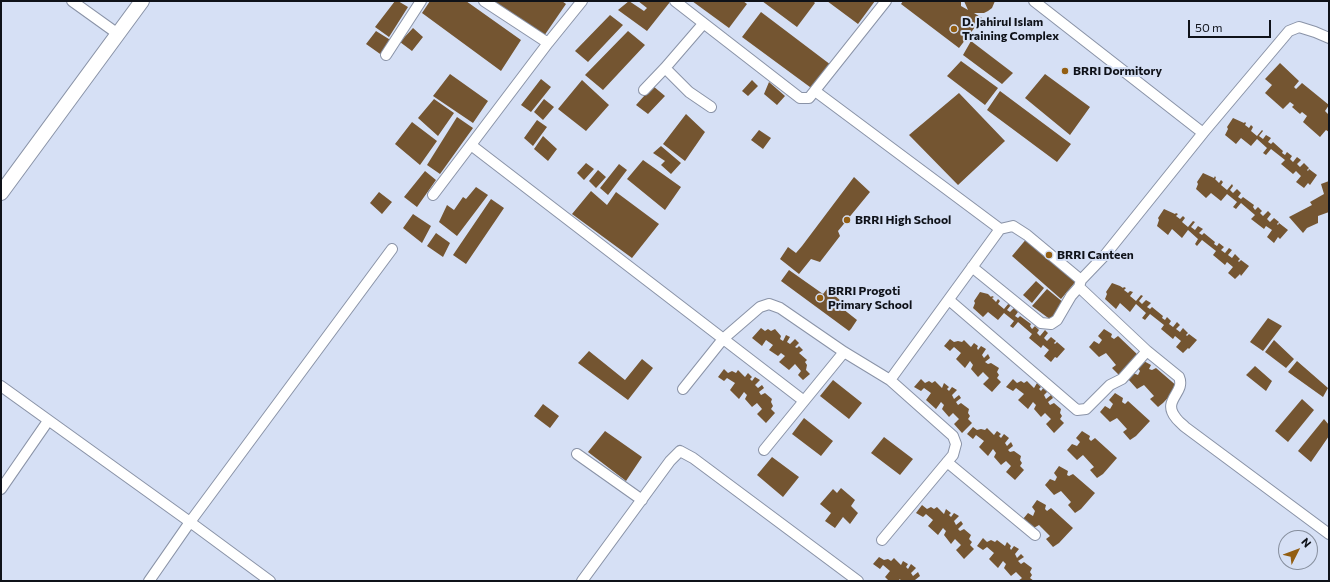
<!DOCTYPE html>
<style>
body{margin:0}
#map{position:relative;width:1330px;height:582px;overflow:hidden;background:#d6e0f5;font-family:Commissioner,sans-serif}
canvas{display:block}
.frame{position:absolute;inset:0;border:2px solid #0f1219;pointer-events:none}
.north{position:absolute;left:1278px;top:530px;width:40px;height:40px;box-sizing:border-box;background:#d6e0f5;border:1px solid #868e9d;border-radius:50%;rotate:48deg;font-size:11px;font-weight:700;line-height:16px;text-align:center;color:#0f1219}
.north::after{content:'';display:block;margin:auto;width:14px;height:18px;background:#935e12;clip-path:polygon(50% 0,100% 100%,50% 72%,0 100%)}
.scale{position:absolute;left:1188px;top:20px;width:83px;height:18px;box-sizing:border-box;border:2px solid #0f1219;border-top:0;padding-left:5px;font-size:12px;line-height:14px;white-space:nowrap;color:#0f1219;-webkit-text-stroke:3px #d6e0f5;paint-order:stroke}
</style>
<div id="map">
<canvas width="1330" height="582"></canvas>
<div class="frame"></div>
<div class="north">N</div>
<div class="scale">50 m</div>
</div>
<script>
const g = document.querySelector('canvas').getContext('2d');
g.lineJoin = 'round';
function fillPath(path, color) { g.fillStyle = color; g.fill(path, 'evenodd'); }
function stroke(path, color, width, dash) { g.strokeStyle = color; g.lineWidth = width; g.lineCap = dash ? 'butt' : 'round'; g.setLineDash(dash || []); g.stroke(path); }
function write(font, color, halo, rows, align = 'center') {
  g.font = font + ' Commissioner,sans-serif'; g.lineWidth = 4; g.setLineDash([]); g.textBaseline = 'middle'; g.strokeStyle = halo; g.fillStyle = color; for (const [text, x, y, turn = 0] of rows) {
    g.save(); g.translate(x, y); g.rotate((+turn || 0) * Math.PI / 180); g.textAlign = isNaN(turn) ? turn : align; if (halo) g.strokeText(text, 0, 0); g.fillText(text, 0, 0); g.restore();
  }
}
const building = new Path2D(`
 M395,1H398L408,7L389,37L375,27Z
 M430,1H466L521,40L501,71L422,13Z
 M491,1H562L566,4L544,36Z
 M629,1L644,11L647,8L638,1H668L670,2L647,31L618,10Z
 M692,1H743L747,4L729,28Z
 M762,1H813L815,3L797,27Z
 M827,1H875L858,24Z
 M903,1H961V6L968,10L964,1H995L992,8L988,11L984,13H974L982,18L959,48L901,4Z
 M761,12L831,65L814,90L742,37Z
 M610,15L623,25L588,62L575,51Z
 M413,28L423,37L412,51L400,42Z
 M376,31L392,41L383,56L366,44Z
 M628,31L645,45L603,90L585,75Z
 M971,41L1013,73L1002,84L963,55Z
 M961,61L998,88L985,105L947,76Z
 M1280,63L1299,81L1294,87L1296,89L1302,83L1329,105L1325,111L1328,114L1329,113V132L1326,130L1320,137L1303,122L1307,116L1302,112L1300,114L1292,107L1294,105L1290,102L1283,109L1265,93L1272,85L1265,79Z
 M450,74L488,101L473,123L433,96Z
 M1045,74L1090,107L1070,135L1025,98Z
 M541,79L551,87L531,112L521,105Z
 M582,80L609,105L586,131L558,109Z
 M752,80L758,86L748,96L742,91Z
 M769,82L785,96L777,105L764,94Z
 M653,86L665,96L648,114L636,105Z
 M1000,91L1071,144L1057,162L987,110Z
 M959,93L1005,141L958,185L909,135Z
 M434,99L454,113L438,136L418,118Z
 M544,99L554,107L543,120L534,112Z
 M686,114L705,132L685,161L663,144Z
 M457,117L473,128L440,174L427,165Z
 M1233,118L1244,123L1245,122L1246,123L1245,125L1249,128L1251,125L1253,127L1251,131L1257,136L1262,130L1263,131L1259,136L1263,139L1266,135L1271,138L1268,142L1271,144L1273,142L1283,151L1282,153L1285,155L1287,152L1292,156L1290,159L1293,162L1297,157L1301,160L1297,164L1300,167L1304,163L1309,168L1307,170L1308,171L1309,169L1317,175L1310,185L1308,183L1304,188L1296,182L1301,176L1296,171L1293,174L1281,164L1285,160L1271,149L1266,155L1263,153L1267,148L1257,139L1251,146L1241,138L1236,144L1225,135L1228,129L1227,127Z
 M537,120L547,127L533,146L524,138Z
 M412,122L437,141L420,165L395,144Z
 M759,130L771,138L763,149L751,140Z
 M543,136L557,149L548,161L534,149Z
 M661,146L681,163L671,174L661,165L665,161L653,153Z
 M643,160L681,187L665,210L627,179Z
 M586,163L594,169L584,180L577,173Z
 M619,164L627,170L608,195L600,188Z
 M598,170L606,177L596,188L589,181Z
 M425,171L436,180L417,207L404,197Z
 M1203,173L1214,178L1215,176L1216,178L1215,179L1219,183L1221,180L1223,182L1221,185L1227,190L1232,184L1233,186L1230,190L1233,193L1237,189L1241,193L1238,197L1241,199L1243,197L1254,205L1253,207L1255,210L1258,207L1262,211L1260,213L1263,216L1268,211L1271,214L1267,219L1270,222L1274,218L1279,222L1277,224L1278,225L1279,223L1288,230L1280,239L1278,237L1274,243L1267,237L1272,230L1266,226L1264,229L1251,219L1255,215L1241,203L1236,209L1233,207L1237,202L1227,194L1221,201L1211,193L1206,198L1196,189L1198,184L1197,182Z
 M854,177L870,192L838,231L840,236L820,262L811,259L799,274L780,259L788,247L796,253L802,246Z
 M1329,181V212L1318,216V223L1307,228L1303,233L1289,217L1312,205L1310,202L1324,194L1321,184Z
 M476,187L488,195L457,236L439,222L447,205L454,210L463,197L466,199Z
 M591,191L607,205L616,192L659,224L632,258L572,214Z
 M379,192L392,202L382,214L370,203Z
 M491,199L504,208L466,264L453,255Z
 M1164,209L1175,214L1176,213L1178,214L1176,216L1180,219L1183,216L1185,218L1182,222L1188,227L1193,221L1195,222L1191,227L1195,230L1198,226L1203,229L1199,233L1202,235L1204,233L1215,242L1214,244L1217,246L1219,243L1224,247L1221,250L1225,253L1229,248L1232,250L1228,255L1232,258L1235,254L1240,259L1238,261L1239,262L1241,260L1249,266L1241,276L1240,274L1235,279L1228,273L1233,267L1227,262L1225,265L1213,255L1216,251L1202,240L1197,246L1195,244L1198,239L1188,230L1182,238L1172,229L1168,235L1157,226L1159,220L1158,218Z
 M413,214L431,226L422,243L403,228Z
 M436,233L450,243L443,257L427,246Z
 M1028,237L1077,280L1061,299L1012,256Z
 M789,270L823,294L827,289L841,301L838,305L857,320L851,329L849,331L781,281Z
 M1036,281L1044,288L1032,303L1023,295Z
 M1112,283L1120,286L1123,288L1124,287L1126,288L1124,290L1128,293L1130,291L1133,292L1130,296L1136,301L1141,295L1143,296L1139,301L1142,304L1146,300L1151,303L1147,307L1150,309L1152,307L1163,316L1162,318L1165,320L1167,317L1171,321L1169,324L1173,327L1177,322L1180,325L1176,329L1180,332L1183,328L1188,333L1186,335L1187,336L1189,334L1197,340L1189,349L1188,348L1183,353L1176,347L1181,341L1175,336L1173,339L1161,329L1164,325L1150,314L1145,320L1142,318L1146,313L1136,304L1130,312L1120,303L1116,309L1105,299L1107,294L1106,292Z
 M1047,289L1064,303L1051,320L1032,306Z
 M980,292L988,294L991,297L992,296L994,297L992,298L996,302L998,299L1000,301L998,304L1004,309L1009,303L1011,305L1007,310L1010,312L1014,308L1018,312L1015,316L1018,318L1020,316L1031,324L1030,326L1032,329L1035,326L1039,330L1037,333L1040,336L1045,330L1048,333L1044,338L1047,341L1051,337L1056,341L1054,343L1055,344L1057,342L1065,349L1057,358L1055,357L1051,362L1044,356L1049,350L1043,345L1041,348L1029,338L1032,334L1018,322L1013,328L1010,326L1014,321L1004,313L998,320L988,312L983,317L973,308L975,303L974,301Z
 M1268,318L1282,326L1263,351L1250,342Z
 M761,328L765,331L768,329L771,331L775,329L781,336L780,339L783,341L786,335L790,337L787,342L790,344L795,339L799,343L795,347L797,348L799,346L803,350L799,353L807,360L805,362L807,365L806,370L810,374L803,380L798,375L801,371L795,364L789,370L779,362L785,356L781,353L778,356L769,350L773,345L766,340L762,346L752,338Z
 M1104,329L1112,334L1111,337L1114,339L1118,336L1139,356L1119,375L1112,368L1116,365L1106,353L1099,357L1089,347L1094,341L1099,344L1102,340L1098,336Z
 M950,339L954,342L958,341L962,342L964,340L971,347L974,343L978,346L977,348L978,350L981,346L986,349L982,355L984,358L988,354L990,358L985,362L988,364L991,363L999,368L997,372L999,375L997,378L1001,382L992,392L983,384L989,378L983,372L978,377L971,369L973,365L970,361L965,368L956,359L961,353L954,347L950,351L944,346Z
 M1274,340L1294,359L1286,368L1265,352Z
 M589,351L625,380L642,359L653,368L628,400L578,363Z
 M1142,360L1151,365L1149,369L1152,370L1156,368L1178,387L1163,403L1158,407L1150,399L1154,396L1144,385L1137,389L1128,379L1133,373L1138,375L1140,371L1137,367Z
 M1297,361L1328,388L1323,397L1288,372Z
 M1255,366L1272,381L1266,391L1246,375Z
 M724,369L728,373L732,371L736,373L738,370L745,377L748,373L752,377L750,379L752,381L755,377L760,380L755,385L758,388L762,385L764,388L759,392L761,395L765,393L772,399L771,402L773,406L771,409L775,413L766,423L757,414L762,409L757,403L752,407L745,399L747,395L744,392L739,399L730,390L735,383L727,378L724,381L718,377Z
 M921,379L925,383L929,381L932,383L935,381L942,388L944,383L949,387L947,389L949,391L952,387L957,390L952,395L954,399L959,395L961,398L956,402L958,405L961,403L969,409L968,413L970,416L968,419L972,423L962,433L954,424L959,419L953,413L949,417L942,409L944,405L941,402L936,409L926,400L931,393L924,388L921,391L914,387Z
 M1013,379L1017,383L1021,381L1024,383L1027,381L1034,388L1037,383L1041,387L1039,389L1041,391L1044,387L1049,390L1044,395L1046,399L1051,395L1053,398L1048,402L1050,405L1054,403L1061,409L1060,413L1062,416L1060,419L1064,423L1054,433L1046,424L1051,419L1045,413L1041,417L1034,409L1036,405L1033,402L1028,409L1018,400L1024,394L1016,388L1013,391L1006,387Z
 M833,380L862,403L849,419L820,396Z
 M1115,393L1123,398L1122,402L1125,404L1128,401L1150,421L1136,436L1130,440L1123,432L1127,429L1117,418L1110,422L1100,412L1105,406L1110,409L1113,404L1109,400Z
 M1302,399L1314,410L1288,442L1275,431Z
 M543,404L559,416L550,428L534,416Z
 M804,418L833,441L821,456L792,434Z
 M1324,419L1329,425V436L1311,462L1298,451Z
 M973,427L977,430L981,429L985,430L987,428L994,435L997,431L1001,434L999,436L1001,438L1004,434L1009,438L1005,443L1007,446L1011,442L1013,446L1008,450L1010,452L1014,451L1021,456L1020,460L1022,463L1020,466L1024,470L1015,480L1006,472L1011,466L1006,461L1001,465L994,457L996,453L993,449L988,456L979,447L984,441L976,435L973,439L967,434Z
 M605,431L642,457L626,481L588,452Z
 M1082,431L1090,436L1089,439L1091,441L1095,438L1117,458L1103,474L1097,478L1090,470L1094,467L1083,455L1077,460L1067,450L1072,444L1077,446L1080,442L1076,438Z
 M884,437L913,459L900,475L871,453Z
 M772,457L799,477L783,497L757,475Z
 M1059,466L1068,471L1067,475L1069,476L1073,474L1095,493L1081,509L1075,513L1068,505L1071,502L1061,491L1054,495L1045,485L1050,479L1055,481L1057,477L1054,473Z
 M841,488L855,500L851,506L858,513L850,524L843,517L835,528L825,521L831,513L820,504L833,489L837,493Z
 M1037,500L1046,505L1045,509L1047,511L1051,508L1073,528L1059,543L1053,547L1046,539L1050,536L1039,525L1032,529L1023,519L1028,513L1033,516L1035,511L1032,507Z
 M922,505L927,509L931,507L934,509L937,507L944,514L946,509L951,513L949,515L951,517L954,513L959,516L954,521L956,525L961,521L963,524L958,529L960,531L964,529L971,535L969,539L972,542L970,545L974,549L964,559L956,550L961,545L955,539L951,544L944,535L946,531L943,528L938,535L928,526L933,520L926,514L923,517L916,513Z
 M983,538L987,542L991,540L995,542L997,540L1005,546L1007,542L1011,546L1010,548L1011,550L1014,546L1019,549L1015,554L1017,558L1021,554L1024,557L1018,561L1021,564L1024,562L1032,568L1030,572L1032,575L1030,578L1034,581H1018L1022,578L1016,572L1011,576L1004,568L1006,564L1003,561L998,568L989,559L994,553L987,547L983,550L977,546Z
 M879,557L884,560L888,559L891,561L894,558L901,565L903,561L908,564L906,567L908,569L911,564L916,568L911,573L913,576L918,572L920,576L915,580L916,581H901L900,579L898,581H889L885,577L890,571L883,565L880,569L873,564Z`);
const minor = new Path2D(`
 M72,1L118,34
 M484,1L548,43
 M675,1L800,98H809L886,1
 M1034,1L1203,133
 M386,55L421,1
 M665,68L689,92L711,107
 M644,90L665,68L703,24
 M815,91L1000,229
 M471,145L804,401
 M433,195L548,43L582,1
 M972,267L1041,323L1051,324L1057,320L1071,296L1079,287
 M1081,280L1079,287L1147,351L1179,377C1186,393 1161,400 1176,418C1178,421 1182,424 1185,427L1329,534
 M949,300L1077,410L1086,409L1110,385L1122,379L1147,351
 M890,380L1000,229L1013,226L1027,235L1081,280L1105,255L1203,133L1289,31L1299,27L1315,32L1329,38
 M1,386L190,522L270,581
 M683,389L723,339L760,307L769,304L780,308L844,352L890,380L953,436L956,444L953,455L882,540
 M764,450L844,352
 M577,454L642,500
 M947,462L1035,535
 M1,489L48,421
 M149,581L190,522L392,249
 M582,581L670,461L680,451L693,458L858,581`);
const secondary = new Path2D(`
 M1,193L142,1`);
const markers = [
 [954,29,4,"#935e12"],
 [1065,71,4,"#935e12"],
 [847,220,4,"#935e12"],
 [1049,255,4,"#935e12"],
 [820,298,4,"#935e12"]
];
const poiNames = [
 ["D. Jahirul Islam",962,22],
 ["Training Complex",962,36],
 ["BRRI Dormitory",1073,71],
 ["BRRI High School",855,220],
 ["BRRI Canteen",1057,255],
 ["BRRI Progoti",828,291],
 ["Primary School",828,305]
];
fillPath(building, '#745531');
stroke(minor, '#8a93a7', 12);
stroke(secondary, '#8a93a7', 16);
stroke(minor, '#fff', 10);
stroke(secondary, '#fff', 14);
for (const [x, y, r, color] of markers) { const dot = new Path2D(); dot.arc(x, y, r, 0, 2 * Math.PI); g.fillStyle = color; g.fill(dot); stroke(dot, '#d6e0f5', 1.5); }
write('bold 12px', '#0f1219', '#d6e0f5', poiNames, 'left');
</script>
